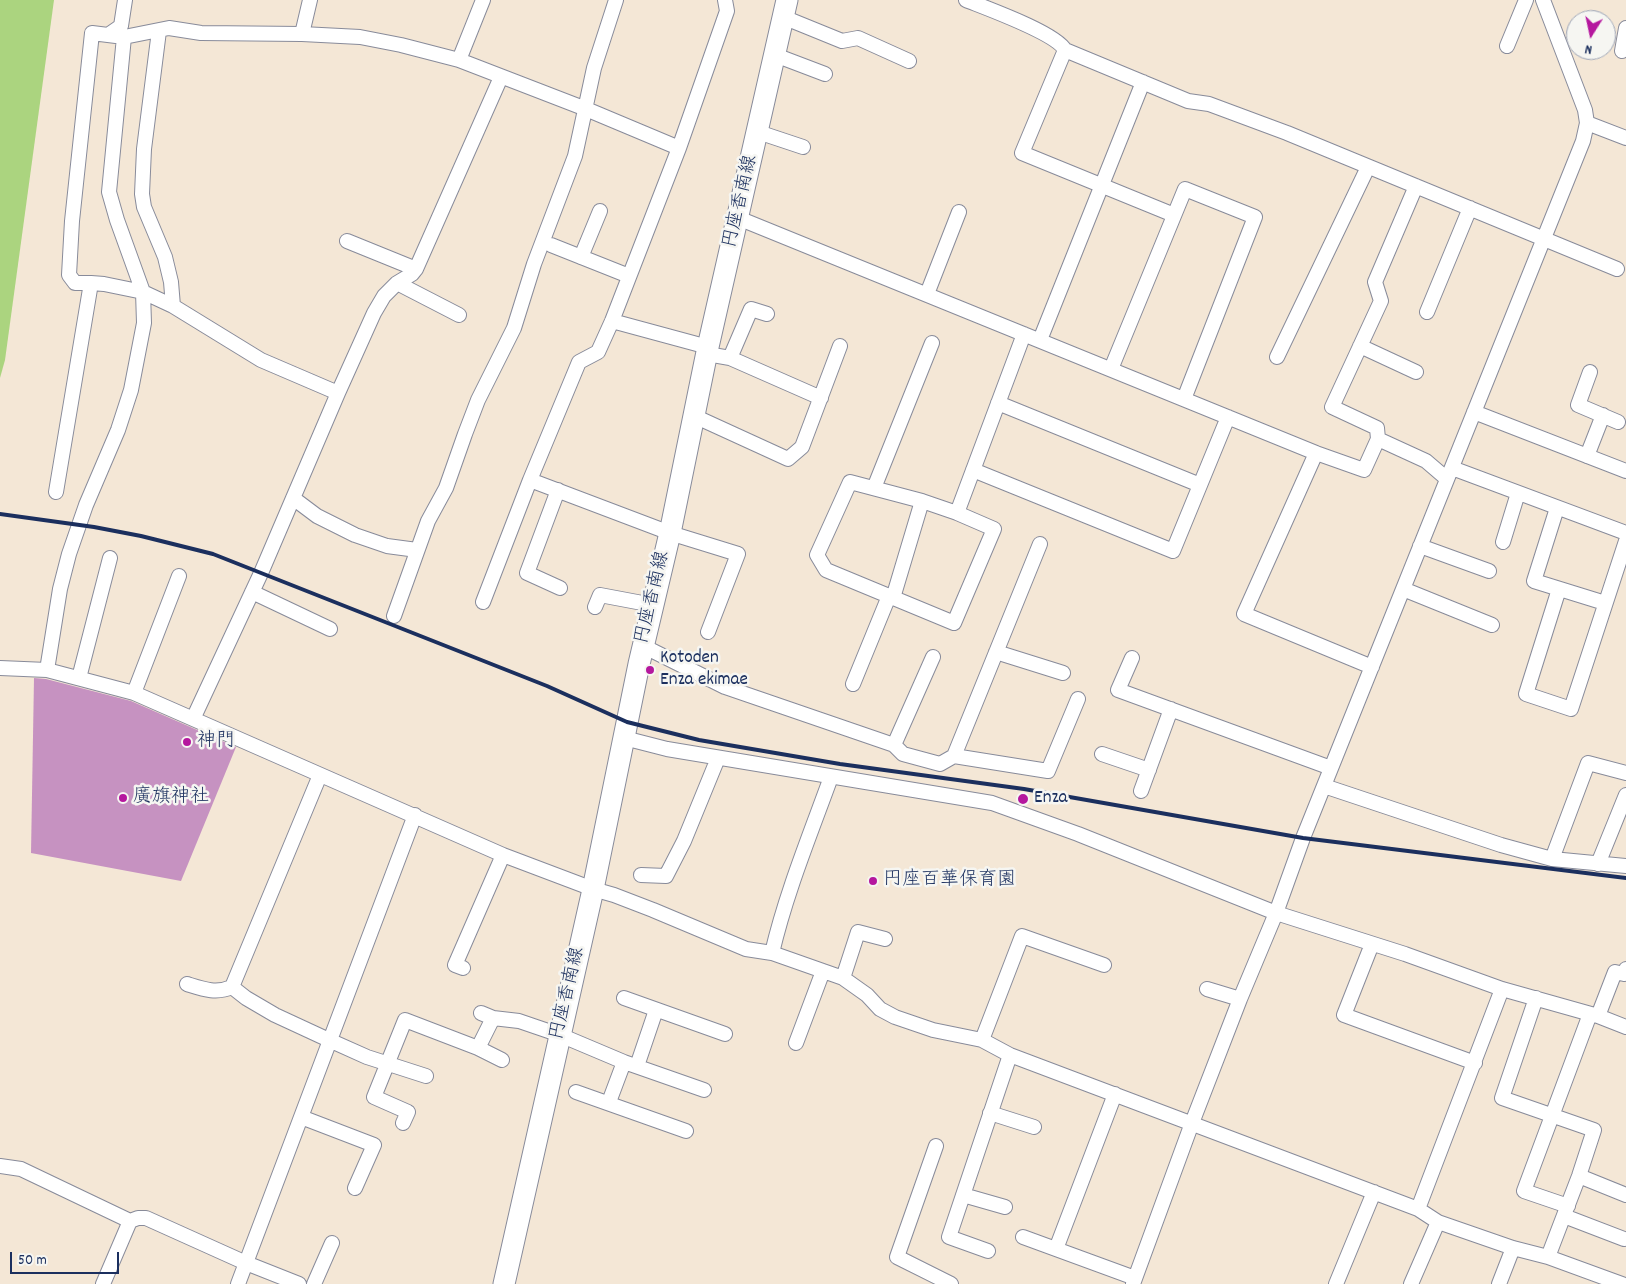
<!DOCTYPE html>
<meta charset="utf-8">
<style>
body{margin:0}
#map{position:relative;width:1626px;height:1284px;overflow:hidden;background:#f4e7d6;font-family:Dekko,sans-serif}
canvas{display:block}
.north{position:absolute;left:1566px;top:10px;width:50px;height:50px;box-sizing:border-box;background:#f6f6f2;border:1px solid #9ea6b7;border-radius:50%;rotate:190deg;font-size:14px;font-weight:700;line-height:20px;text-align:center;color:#1b2f5e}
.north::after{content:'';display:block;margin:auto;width:18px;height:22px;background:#b5179e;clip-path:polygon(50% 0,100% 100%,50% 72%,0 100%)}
.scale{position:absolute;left:10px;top:1252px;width:109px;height:22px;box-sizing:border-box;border:2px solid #1b2f5e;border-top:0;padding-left:6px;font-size:15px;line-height:18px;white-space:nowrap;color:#1b2f5e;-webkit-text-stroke:4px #f6f6f2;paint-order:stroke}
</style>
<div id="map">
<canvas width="1626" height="1284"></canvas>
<div class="north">N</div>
<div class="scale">50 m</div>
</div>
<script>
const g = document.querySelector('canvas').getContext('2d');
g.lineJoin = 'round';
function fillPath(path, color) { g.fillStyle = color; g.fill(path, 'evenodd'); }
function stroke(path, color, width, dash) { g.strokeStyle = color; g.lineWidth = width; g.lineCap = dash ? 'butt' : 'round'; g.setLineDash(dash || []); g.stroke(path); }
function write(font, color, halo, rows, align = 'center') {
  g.font = font + ' Dekko,"Klee One",sans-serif'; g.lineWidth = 5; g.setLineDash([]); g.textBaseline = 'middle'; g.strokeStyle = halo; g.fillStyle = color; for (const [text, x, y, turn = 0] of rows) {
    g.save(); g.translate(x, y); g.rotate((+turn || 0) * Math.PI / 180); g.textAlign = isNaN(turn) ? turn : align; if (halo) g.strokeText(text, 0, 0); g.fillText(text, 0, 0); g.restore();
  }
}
const green = new Path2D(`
 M0,0H54L5,360L0,378Z`);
const building = new Path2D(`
 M34,678L46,679L131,701L236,747L181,881L31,853Z`);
const minor = new Path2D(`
 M966,0C986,8 1056,33 1065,50L1188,101L1209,104L1287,133L1617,269
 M783,17L842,41L858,38L909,61
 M159,31L144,149L142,194L144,207L165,257L171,282L173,306
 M302,34L310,0
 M108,35L121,26L125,0
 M1507,46L1526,0
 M1065,50L1022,153L1174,215
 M1622,51L1626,28
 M775,55L825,74
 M459,60L483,0
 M1587,123L1626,138
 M758,132L803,147
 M738,218L1316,453L1364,470L1378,439L1426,461L1447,479
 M347,241L416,269
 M551,245L629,276
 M581,257L600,211
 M91,283H75L69,275L72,221L92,33L124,37L169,28L201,33L302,34L360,37L401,45L459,60L586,109L679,148
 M397,283L459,315
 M927,294L959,212
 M1427,312L1470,208
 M612,321L708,347
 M1040,340L1143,82
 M1360,346L1416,372
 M707,354L730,358L821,398
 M1277,357L1368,167
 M730,358L751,309L767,314
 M1111,369L1185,189L1255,217L1184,399
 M1590,372L1578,405L1618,422
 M998,403L1200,485
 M1474,412L1626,471
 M694,416L788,459L802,447L840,346
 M1378,439L1377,428L1332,407L1381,301L1375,282L1416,186
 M1316,453L1244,614L1372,667
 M1587,456L1603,415
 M1452,468L1626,533
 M973,470L1173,551L1228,417
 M530,480L670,533L738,554L708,632
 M850,482L922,501L957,513L994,529L954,623L826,570L817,555Z
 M874,488L932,343
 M558,490L527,573L560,588
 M56,492L91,283L104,284L143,292L173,306L261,360L338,393
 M293,498L317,516L355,535L387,546L417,550
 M1557,508L1534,581L1605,603
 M957,513L1024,334
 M1503,542L1518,493
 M1420,546L1489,571
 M1403,589L1492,625
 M1559,589L1526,694L1571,709L1626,541
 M252,592L330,629
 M893,598L922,501
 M483,602L530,480L579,362L598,352L612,321L679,148L727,11L725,0
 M595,607L600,595L653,605
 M394,616L428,521L446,488L465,434L478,400L514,328L534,264L575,156L594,68L616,0
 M643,646L725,687L894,745L903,754L940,764L954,756L1048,771L1078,699
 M996,652L1063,673
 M1132,658L1118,690L1331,768
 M0,668L47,670L134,693L503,855L593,889L614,895L653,910L746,949L772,953L843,978L867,995L880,1009L895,1017L933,1030L982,1040L1010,1055L1418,1209L1438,1222L1513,1248L1548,1257L1622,1284
 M47,670L60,589L69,554L86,505L118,430L131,390L144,323L143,292L117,220L109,192L124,37
 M79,678L110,558
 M853,684L889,596
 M134,693L179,576
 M193,719L261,573L338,393L374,313L384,296L397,283L412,274L416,269L501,77
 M624,738L667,749L992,803L1078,834L1276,913L1405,954L1502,989L1598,1016L1626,1027
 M894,745L933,657
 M1102,754L1149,770
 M954,756L1040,544
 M320,775L232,987L246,998L275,1015L329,1040L367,1057L426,1076
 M1324,786L1501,845L1552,859L1626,866
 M1141,791L1171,709
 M1552,859L1588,763L1626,773
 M1598,864L1626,795
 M641,875L666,876L684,841L718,758
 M1372,944L1344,1015L1475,1063
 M772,953C786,893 810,835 831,777
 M463,968L455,965L503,855
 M843,978L858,932L885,939
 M187,984C203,989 216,994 232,987
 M1207,989L1240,999
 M624,998L725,1034
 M1536,998L1502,1098L1594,1130L1579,1176L1548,1257
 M481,1013L493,1018L519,1021L560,1035L624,1062L704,1090
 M1598,1016L1615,972L1624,974L1626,969
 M982,1040L1022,936L1104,965
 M796,1043L823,971
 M478,1048L493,1018
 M637,1066L656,1010
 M576,1092L686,1131
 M609,1102L624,1062
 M990,1113L1034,1127
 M301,1117L374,1145L355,1188
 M403,1123L408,1112L374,1097L405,1020L478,1048L502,1060
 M936,1146L897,1257L951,1284
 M0,1166L21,1169L130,1221L138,1218H146L246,1263L299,1284
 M1579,1176L1626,1195
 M963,1195L1005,1207
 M1568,1206L1524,1191L1590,1014
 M1418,1209L1502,989
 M1564,1216L1624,1239
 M1023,1237L1135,1278
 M1056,1249L1115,1094
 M988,1251L949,1237L1010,1055
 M103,1284L130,1221
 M238,1284L415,815
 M314,1284L332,1243
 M1133,1284L1192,1123L1240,999L1276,913L1303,838L1583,141L1587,123L1585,110L1543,0
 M1336,1284L1374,1192
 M1411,1284L1438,1222
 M1499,1284L1513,1248`);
const primary = new Path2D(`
 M504,1284L592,894L639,664L670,533L708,347L787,0`);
const rail = new Path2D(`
 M0,514L94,527L141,536L213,554L547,686L627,722L699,740L840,764L1024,789L1303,838L1626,878`);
const markers = [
 [650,670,5,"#b5179e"],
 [187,742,5,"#b5179e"],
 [123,798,5,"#b5179e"],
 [1023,799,6,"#b5179e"],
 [873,881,5,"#b5179e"]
];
const streetNames = [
 ["円座香南線",742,202,-77],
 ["円座香南線",654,598,-77],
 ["円座香南線",569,994,-77]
];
const poiNames = [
 ["Kotoden",660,659],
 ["Enza ekimae",660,681],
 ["神門",197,742],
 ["廣旗神社",133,798],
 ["Enza",1034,799],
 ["円座百華保育園",883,881]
];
fillPath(green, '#abd47f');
fillPath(building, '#c692c1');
stroke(minor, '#888b9a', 16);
stroke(primary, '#888b9a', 23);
stroke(minor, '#fff', 14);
stroke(primary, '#fff', 21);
stroke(rail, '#1b2f5e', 4);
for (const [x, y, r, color] of markers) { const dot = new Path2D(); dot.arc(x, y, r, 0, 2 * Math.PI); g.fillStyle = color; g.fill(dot); stroke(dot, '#f6f6f2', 2); }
write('19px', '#1b2f5e', '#f6f6f2', streetNames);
write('19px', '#1b2f5e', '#f6f6f2', poiNames, 'left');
</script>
